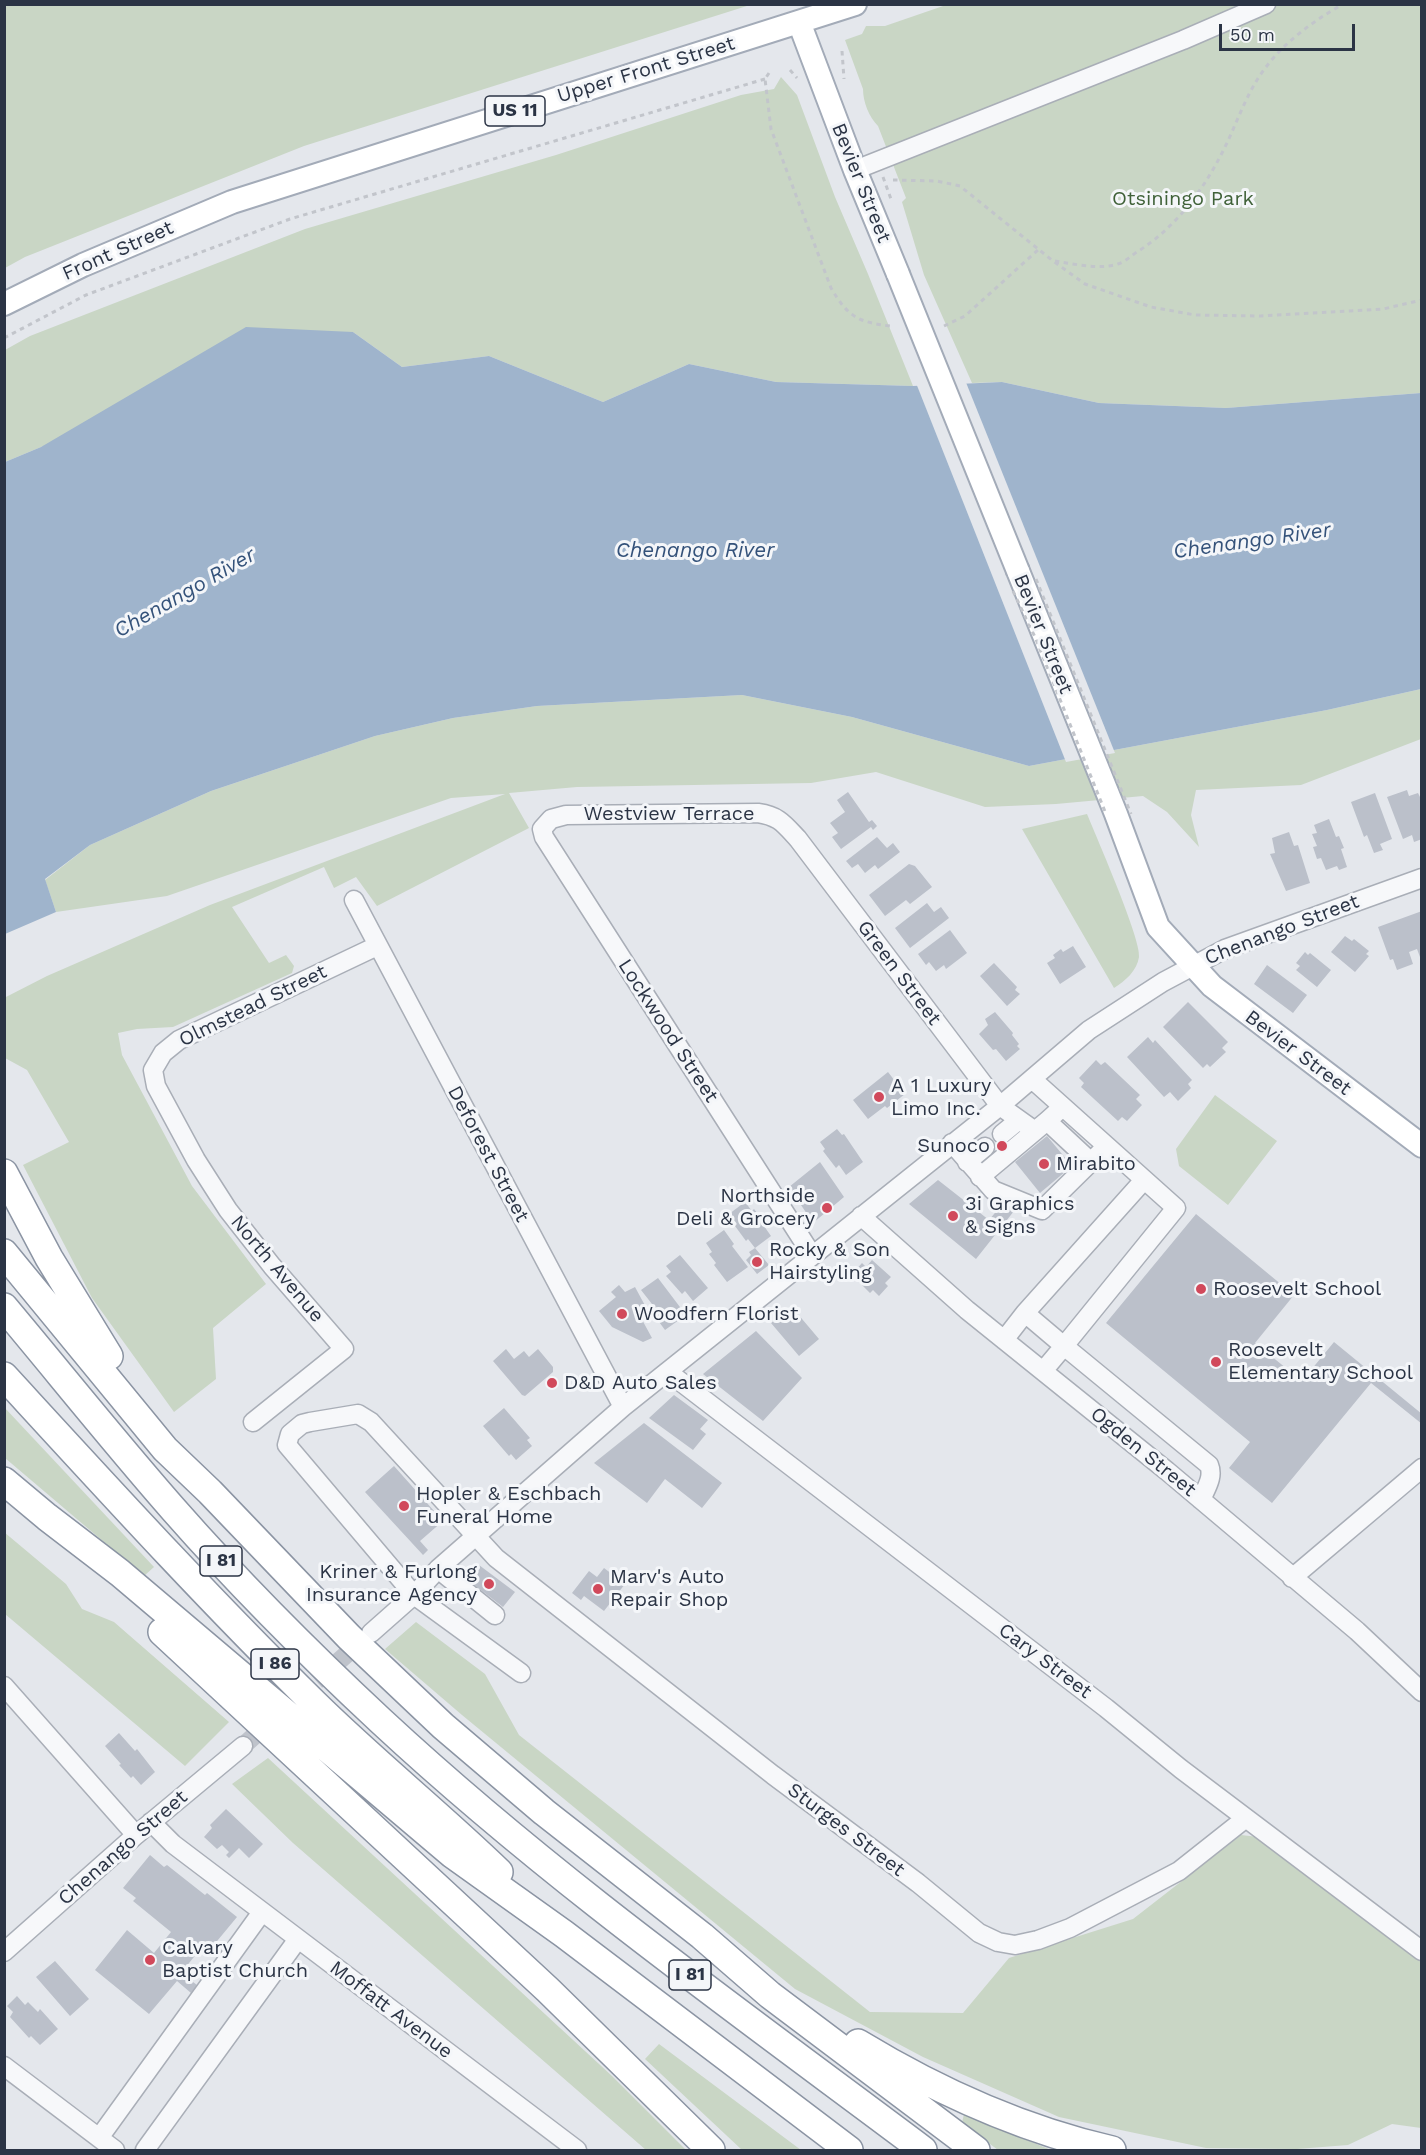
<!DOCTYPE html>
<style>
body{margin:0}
#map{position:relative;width:1426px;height:2155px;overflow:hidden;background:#e4e7ec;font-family:"Work Sans",sans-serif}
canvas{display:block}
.frame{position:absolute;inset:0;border:6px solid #2b3445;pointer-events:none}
.scale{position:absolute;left:1219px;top:24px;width:136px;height:27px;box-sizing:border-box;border:3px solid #2b3445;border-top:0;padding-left:8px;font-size:18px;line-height:21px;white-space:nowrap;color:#2b3445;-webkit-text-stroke:4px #f4f6f9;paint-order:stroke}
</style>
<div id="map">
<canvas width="1426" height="2155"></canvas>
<div class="frame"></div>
<div class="scale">50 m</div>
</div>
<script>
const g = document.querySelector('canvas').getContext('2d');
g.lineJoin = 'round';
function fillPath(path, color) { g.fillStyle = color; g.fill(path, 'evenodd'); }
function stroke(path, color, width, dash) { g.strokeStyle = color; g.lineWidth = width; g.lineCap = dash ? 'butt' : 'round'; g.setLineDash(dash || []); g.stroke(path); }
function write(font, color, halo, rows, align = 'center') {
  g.font = font + ' "Work Sans",sans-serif'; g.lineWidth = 6; g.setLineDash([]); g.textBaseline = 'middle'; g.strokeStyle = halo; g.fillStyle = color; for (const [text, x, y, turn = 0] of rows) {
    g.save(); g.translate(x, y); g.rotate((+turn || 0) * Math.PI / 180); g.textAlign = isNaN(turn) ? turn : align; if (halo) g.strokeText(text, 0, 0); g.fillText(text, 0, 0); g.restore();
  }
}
const green = new Path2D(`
 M5,4H750V5L304,146L25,257L5,268Z
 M946,5H1421V393L1226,408L1099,403L1002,382L972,383L924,275L902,202L906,198L878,126C869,117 863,102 863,89L845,40L862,34L866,26H885Z
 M781,77L797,95L835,197L868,274L913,386L776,382L689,364L603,402L489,356L402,367L353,332L41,447L5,462V350L30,336L305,229L556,155L741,95L774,89Z
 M1421,689V739L1301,785L1196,790L1191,815L1199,847L1167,812L1143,796L1056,804L985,807L876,772L811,783L577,787L509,793L529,828L377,906L356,877L334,888L324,867L232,907L269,963L286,955L294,966L292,973L173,1027L137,1029L118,1033L122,1055L192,1186L266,1284L213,1328L216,1379L174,1412L92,1298L23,1165L69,1142L27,1070L5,1058L4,998L47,976L210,905L505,794L451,798L167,896L56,912L45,880L90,845L211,791L375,736L453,718L537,706L742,695L852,717L1029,766L1327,710Z
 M1087,814C1096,836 1142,941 1139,957C1137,971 1125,981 1114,988L1022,829Z
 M1215,1095L1277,1141L1228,1205L1179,1166L1176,1149Z
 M4,1407L154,1567L144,1576L5,1458Z
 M4,1532L66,1584L82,1609L114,1622L229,1722L185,1766L5,1614Z
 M416,1622L485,1674L519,1735L870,2012L963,2013L1009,1958L1133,1919L1241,1835L1258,1837L1421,1960V2128L1392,2124L1348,2145L1297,2149L1206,2148L1059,2117L923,2057L795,1989L462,1715L385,1649Z
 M268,1758L612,2076L686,2150H646L293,1843L232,1784Z
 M659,2044L801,2150H742L645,2059Z
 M964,2114L1051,2150H998L962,2123Z`);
const water = new Path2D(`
 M246,327L353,332L402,367L489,356L603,402L689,364L776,382L913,386L1002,382L1099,403L1226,408L1421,393V689L1327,710L1029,766L852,717L742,695L537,706L453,718L375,736L211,791L90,845L45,879L56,912L5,934V462L41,447Z`);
const pier = new Path2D(`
 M965,380L1115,753L1066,762L916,383Z`);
const building = new Path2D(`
 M1407,790L1409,796L1418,793L1422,801V839L1414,842L1412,835L1403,839L1387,797Z
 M848,792L869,822L872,820L877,826L873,830L871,827L841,849L832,837L838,833L830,823L845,812L837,800Z
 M1375,793L1392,839L1380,844L1383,850L1374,853L1367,835L1364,837L1351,802Z
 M1329,819L1336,837L1339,836L1344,848L1341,849L1347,867L1339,870L1337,866L1326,870L1321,858L1317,859L1313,847L1317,846L1312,834L1317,833L1314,825Z
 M1289,832L1294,846L1298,845L1310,883L1286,891L1270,854L1275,853L1272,838Z
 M877,837L887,848L893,843L900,852L878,869L875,865L865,873L858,864L852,868L846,861Z
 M909,864L915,866L932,887L910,904L906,900L885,916L869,895Z
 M927,903L934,912L941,907L949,918L910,948L895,928Z
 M1422,911V948L1420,949L1422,956L1420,957L1417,949L1409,952L1413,964L1397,970L1393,959L1390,960L1378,927Z
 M950,930L967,953L946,969L944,965L936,971L929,962L926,965L918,954Z
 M1345,936L1352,941L1354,939L1369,951L1366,954L1369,956L1355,972L1331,952Z
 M1073,946L1086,967L1060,984L1047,963L1055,958L1053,955L1061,949L1063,952Z
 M1305,952L1308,955L1310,953L1331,970L1317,987L1296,970L1300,966L1296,963Z
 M994,963L1017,987L1015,990L1020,994L1007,1006L980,976Z
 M1267,965L1307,995L1293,1013L1254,984Z
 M1188,1002L1228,1042L1222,1048L1226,1052L1210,1067L1207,1064L1203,1068L1163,1027Z
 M995,1012L1013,1033L1012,1035L1019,1044L1017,1046L1020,1049L1006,1061L996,1049L993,1050L979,1034L988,1025L985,1019Z
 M1148,1037L1153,1043L1155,1040L1192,1080L1188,1084L1191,1088L1178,1101L1170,1092L1164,1097L1127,1057Z
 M1096,1060L1101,1065L1105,1062L1140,1095L1136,1099L1142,1105L1127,1121L1122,1117L1118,1121L1081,1087L1084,1083L1079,1078Z
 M888,1072L905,1094L887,1108L885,1106L868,1119L853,1100Z
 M837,1129L842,1135L844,1134L863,1162L846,1175L839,1165L836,1168L823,1151L825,1149L820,1142Z
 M1047,1136L1072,1166L1040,1193L1015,1162Z
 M820,1162L844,1197L813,1223L789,1187Z
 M938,1180L989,1220L1004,1202L1014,1211L976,1259L909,1204Z
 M745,1202L752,1211L754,1209L766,1224L764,1226L771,1236L755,1248L748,1239L746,1241L735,1226L737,1224L729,1214Z
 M1196,1214L1294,1295L1255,1343L1302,1381L1334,1342L1422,1414V1424L1371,1383L1272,1503L1229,1468L1250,1442L1106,1323Z
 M724,1230L734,1244L732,1246L748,1267L727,1282L714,1265L716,1263L709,1254L712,1252L706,1243Z
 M755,1248L769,1265L757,1274L746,1260L751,1255L749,1252Z
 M680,1255L708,1288L693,1301L685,1291L682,1294L666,1276L671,1272L666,1266Z
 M872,1260L891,1277L885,1283L888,1286L879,1296L873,1290L870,1293L858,1281L860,1279L853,1273L862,1263L866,1267Z
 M658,1278L686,1315L665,1330L648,1307L652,1304L641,1290Z
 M619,1285L625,1292L635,1287L648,1311L640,1316L652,1338L643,1342L612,1327L599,1311L616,1297L611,1292Z
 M789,1308L795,1315L797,1313L819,1339L799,1356L771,1323Z
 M756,1331L802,1378L763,1421L703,1374Z
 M506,1349L514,1359L524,1351L529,1357L538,1349L553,1367V1372L525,1396L522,1395L493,1361Z
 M674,1395L708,1420L700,1429L706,1434L693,1450L649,1418Z
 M504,1408L530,1438L527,1440L532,1446L516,1460L511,1454L509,1456L483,1426Z
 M644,1423L722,1483L702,1508L665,1479L647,1503L594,1463Z
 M394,1466L443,1521L420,1541L428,1550L423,1555L365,1492Z
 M479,1565L515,1592L503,1607L464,1577Z
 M604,1568L625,1584L604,1611L584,1596L581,1600L572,1593L589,1571L597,1577Z
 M119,1733L135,1751L137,1749L155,1772L141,1785L133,1776L131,1778L119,1765L121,1764L105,1746Z
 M226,1809L263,1844L249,1858L239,1848L229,1858L226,1855L229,1852L222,1845L217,1849L204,1837L212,1828L210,1825Z
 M150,1855L164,1867L167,1865L205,1895L207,1893L237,1917L208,1952L202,1947L181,1973L197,1985L191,1993L177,1981L149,2014L95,1970L127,1930L154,1953L171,1932L133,1901L136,1898L123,1888Z
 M55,1961L89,1999L70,2016L36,1977Z
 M17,1996L25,2005L28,2002L38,2012L40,2009L58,2029L40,2045L31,2036L29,2038L10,2017L13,2012L7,2006Z`);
const minorTunnel = new Path2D(`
 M296,1699L365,1638
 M243,1746L273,1719`);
const path = new Path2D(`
 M842,51L844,79
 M790,70L797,78
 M769,73L765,79L771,129L831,288C848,317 858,322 890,326
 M883,177L891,199
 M893,180L937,181L960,186L1053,261L1085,284L1151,307L1195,315L1261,316L1383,309L1422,300
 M1055,261C1075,264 1098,270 1118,264C1125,262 1132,255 1137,252C1175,228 1202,192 1222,153C1236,126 1245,96 1263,71C1284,42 1312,22 1343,4
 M944,326L965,316L1039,249
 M4,338L86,295L290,219L765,79`);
const minor = new Path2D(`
 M855,170L1183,40L1266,4
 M354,900L623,1407
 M1032,1079L1176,1208L1064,1346L1209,1465C1214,1477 1206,1488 1201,1500
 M1057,1112L1047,1121L1091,1162
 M1002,1134L1019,1120
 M952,1143L993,1190L1042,1210L1107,1146
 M967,1162L985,1147
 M980,1177L1035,1131
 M861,1216L967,1310L1167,1471L1357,1631L1422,1692
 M812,1255L544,837L542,829L551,819L566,815L758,813C779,816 784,824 798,839L1000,1106L1035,1131L1047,1121
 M1025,1313L1144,1180
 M1004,1340L1025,1313L1064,1346L1043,1371
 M668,1372L1106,1708L1181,1769L1422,1951
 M253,1422L344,1349L272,1266L228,1210L196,1160L156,1086L153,1070L163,1053L179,1040L377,946
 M438,1569L495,1615
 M1292,1578L1422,1468
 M371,1633L414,1595L438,1569L623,1407L1000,1106L1089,1030L1163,982L1225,949L1422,878
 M521,1673L414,1595L287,1445L290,1434L302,1424L310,1422L358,1414L371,1422L496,1558L773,1775L918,1883L979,1933L998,1942L1015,1945L1038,1940L1070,1928L1179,1871L1246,1818
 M4,1686L136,1835
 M151,1822L173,1844L577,2150
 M4,1952L136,1835L243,1746
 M4,2066L115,2150
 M99,2138L262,1912
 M145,2150L298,1939`);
const major = new Path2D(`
 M799,22L855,170L898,274
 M4,304L83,265L232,202L855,4
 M1018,571L1116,814L1158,927L1212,986L1422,1146`);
const highway = new Path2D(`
 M4,1173L49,1258L109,1356
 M4,1253L165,1449L210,1492L349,1637L443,1726L544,1812L702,1936L770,1995L976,2150
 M4,1307C61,1375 116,1444 174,1510C239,1584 309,1654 381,1721C550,1878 739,2012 923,2150
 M4,1376C106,1487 207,1598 314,1703C374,1762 439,1814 499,1872
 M4,1481L47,1517L120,1573L452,1854L564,1934L849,2150
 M162,1632L548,1990L711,2150
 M858,2043C937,2091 1021,2129 1112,2150`);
const pathBridge = new Path2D(`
 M1036,579L1131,814
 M1013,591L1035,637L1106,814`);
const majorBridge = new Path2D(`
 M898,274L1018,571`);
const markers = [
 [879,1097,6,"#d1495b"],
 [1002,1146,6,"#d1495b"],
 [1044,1164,6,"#d1495b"],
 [827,1208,6,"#d1495b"],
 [953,1216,6,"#d1495b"],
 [757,1262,6,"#d1495b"],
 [1201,1289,6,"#d1495b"],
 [622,1314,6,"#d1495b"],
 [1216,1362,6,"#d1495b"],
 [552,1383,6,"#d1495b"],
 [404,1506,6,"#d1495b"],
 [489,1584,6,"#d1495b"],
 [598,1589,6,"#d1495b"],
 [150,1960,6,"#d1495b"]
];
const shields = [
 [515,111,60],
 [221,1561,42],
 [275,1664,48],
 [690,1975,42]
];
const shieldNames = [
 ["US 11",515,111],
 ["I 81",221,1561],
 ["I 86",275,1664],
 ["I 81",690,1975]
];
const streetNames = [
 ["Upper Front Street",646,70,-17],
 ["Bevier Street",861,183,68],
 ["Front Street",118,251,-24],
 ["Bevier Street",1043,634,68],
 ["Westview Terrace",669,814],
 ["Chenango Street",1282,930,-21],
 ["Green Street",899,973,53],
 ["Olmstead Street",253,1006,-26],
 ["Lockwood Street",668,1031,57],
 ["Bevier Street",1298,1053,37],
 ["Deforest Street",488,1154,62],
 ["North Avenue",277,1269,50],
 ["Ogden Street",1143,1452,39],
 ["Cary Street",1045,1661,37],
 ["Sturges Street",846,1830,37],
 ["Chenango Street",123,1848,-41],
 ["Moffatt Avenue",391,2010,37]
];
const parkNames = [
 ["Otsiningo Park",1183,199]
];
const poiNames = [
 ["A 1 Luxury",891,1086],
 ["Limo Inc.",891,1109],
 ["Sunoco",990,1146,"right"],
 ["Mirabito",1056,1164],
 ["Northside",815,1196,"right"],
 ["Deli & Grocery",815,1219,"right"],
 ["3i Graphics",965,1204],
 ["& Signs",965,1227],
 ["Rocky & Son",769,1250],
 ["Hairstyling",769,1273],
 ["Roosevelt School",1213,1289],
 ["Woodfern Florist",634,1314],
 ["Roosevelt",1228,1350],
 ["Elementary School",1228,1373],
 ["D&D Auto Sales",564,1383],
 ["Hopler & Eschbach",416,1494],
 ["Funeral Home",416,1517],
 ["Kriner & Furlong",477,1572,"right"],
 ["Insurance Agency",477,1595,"right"],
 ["Marv's Auto",610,1577],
 ["Repair Shop",610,1600],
 ["Calvary",162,1948],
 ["Baptist Church",162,1971]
];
const waterNames = [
 ["Chenango River",1252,541,-8],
 ["Chenango River",695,551],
 ["Chenango River",185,593,-30]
];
fillPath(green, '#c9d6c5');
fillPath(water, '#9fb4cc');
fillPath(pier, '#e4e7ec');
fillPath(building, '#bbc0ca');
stroke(minorTunnel, '#bfc3cb', 18, [18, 9]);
stroke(minor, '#a9aeb7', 21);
stroke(major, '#a3abb8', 26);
stroke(highway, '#8b94a3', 30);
stroke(path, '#c2c5cb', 3, [4.5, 4.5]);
stroke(minor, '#f7f8fa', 18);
stroke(major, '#fff', 22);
stroke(highway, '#fff', 27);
stroke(majorBridge, '#a3abb8', 26, []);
stroke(pathBridge, '#c2c5cb', 3, [4.5, 4.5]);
stroke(majorBridge, '#fff', 22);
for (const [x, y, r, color] of markers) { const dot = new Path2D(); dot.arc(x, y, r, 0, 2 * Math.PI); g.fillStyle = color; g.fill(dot); stroke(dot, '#f4f6f9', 2); }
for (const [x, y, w] of shields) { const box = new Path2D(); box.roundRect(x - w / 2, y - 15, w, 30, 4.5); g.fillStyle = '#f4f6f9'; g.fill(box); stroke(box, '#2b3445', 1.5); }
write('bold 18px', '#2b3445', null, shieldNames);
write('20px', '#2b3445', '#f4f6f9', streetNames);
write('20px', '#3f6138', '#f4f6f9', parkNames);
write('20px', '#2b3445', '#f4f6f9', poiNames, 'left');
write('italic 21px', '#34527a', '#f4f6f9', waterNames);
</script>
